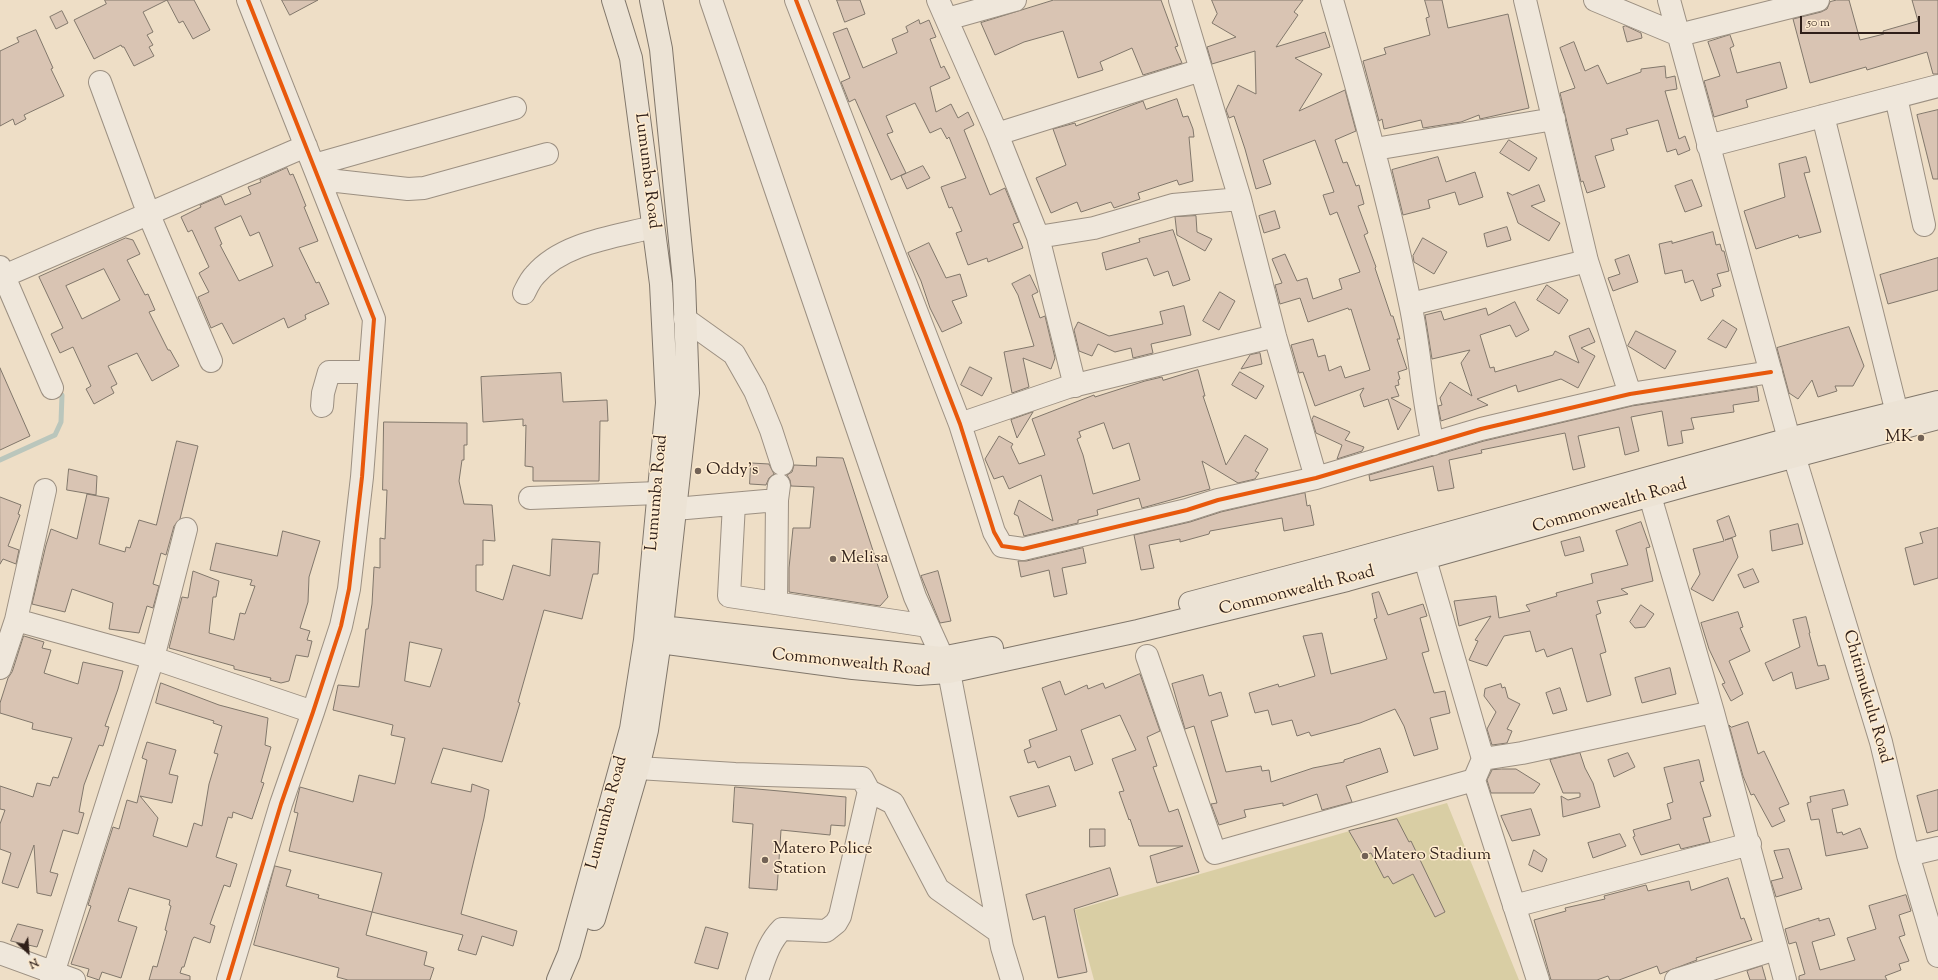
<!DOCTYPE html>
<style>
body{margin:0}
#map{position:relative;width:1938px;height:980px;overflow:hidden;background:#eedec6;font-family:"Sorts Mill Goudy",serif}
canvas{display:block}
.north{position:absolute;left:8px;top:932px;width:40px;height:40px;-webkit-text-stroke:3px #ffeccf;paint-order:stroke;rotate:154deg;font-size:11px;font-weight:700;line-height:16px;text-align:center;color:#2f1f19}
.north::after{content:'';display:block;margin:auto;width:14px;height:18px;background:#2f1f19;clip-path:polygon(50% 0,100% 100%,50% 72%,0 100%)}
.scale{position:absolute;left:1800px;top:16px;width:120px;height:18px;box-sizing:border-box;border:2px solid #2f1f19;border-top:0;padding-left:5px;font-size:12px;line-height:14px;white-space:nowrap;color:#2f1f19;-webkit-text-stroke:3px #ffeccf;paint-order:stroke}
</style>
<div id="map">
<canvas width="1938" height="980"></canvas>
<div class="north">N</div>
<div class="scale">50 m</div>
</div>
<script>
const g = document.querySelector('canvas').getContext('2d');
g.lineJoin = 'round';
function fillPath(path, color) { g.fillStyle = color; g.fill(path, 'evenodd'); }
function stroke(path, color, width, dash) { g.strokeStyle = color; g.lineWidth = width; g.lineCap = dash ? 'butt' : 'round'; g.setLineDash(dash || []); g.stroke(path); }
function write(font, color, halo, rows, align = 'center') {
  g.font = font + ' "Sorts Mill Goudy",serif'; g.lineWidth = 3; g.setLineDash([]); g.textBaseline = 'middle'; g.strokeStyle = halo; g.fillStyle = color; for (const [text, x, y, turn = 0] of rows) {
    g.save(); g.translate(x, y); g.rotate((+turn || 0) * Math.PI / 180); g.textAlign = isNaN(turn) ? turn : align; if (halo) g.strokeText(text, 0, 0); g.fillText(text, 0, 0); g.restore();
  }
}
const green = new Path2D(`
 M1447,803L1519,980H1094L1075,910Z`);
const stream = new Path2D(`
 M0,460L55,435L61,422L62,395`);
const building = new Path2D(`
 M105,0H194L210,30L193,39L183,21L179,23L167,0L143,12L153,32L147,35L153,45L149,47L154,56L134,66L124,47H122L121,45L94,59L74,20L106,4Z
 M282,0H318L290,15Z
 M837,0H860L865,14L845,22Z
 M1054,0H1161L1178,46L1175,47L1182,63L1143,75L1132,48L1100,62L1103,70L1078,78L1063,31L1024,42L995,55L981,23Z
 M1212,0H1303L1294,12L1298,15L1276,47L1325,32L1330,47L1295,58L1322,74L1299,111L1345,90L1356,131L1335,140L1343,163L1347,162L1356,186L1359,185L1364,204L1358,206L1368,233L1364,235L1376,267L1375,268L1391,316H1393L1400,339H1397L1407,369L1398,372L1400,379L1398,380L1399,385L1395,386L1399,396L1391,398L1411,409L1398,430L1388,399L1364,407L1360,395L1364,388L1315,406L1303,372L1299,373L1291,345L1313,339L1318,357L1325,355L1329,371L1341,366L1345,378L1370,370L1351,309L1349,310L1348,308L1308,322L1300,298L1280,304L1275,285L1282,283L1272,259L1285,254L1297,281L1307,278L1313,299L1342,289L1339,279L1360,272L1337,212L1330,215L1323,195L1334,192L1315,140L1263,160L1271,184L1256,189L1245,149L1234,116L1229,118L1226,110L1238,85L1256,94L1255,51L1212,64L1207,47L1236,37L1212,23L1217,14Z
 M1425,0H1442L1448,28L1508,14L1529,108L1480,119L1479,115L1461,122L1423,128L1421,120L1384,129L1382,119L1379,121L1363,61L1386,54L1384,48L1430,35L1426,18L1429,17Z
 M1837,0H1849L1860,40L1884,34L1883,31L1918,21L1912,0H1938V74H1933L1927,52L1867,70L1866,67L1810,83L1793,19L1821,12L1827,9L1830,2Z
 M62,11L68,23L56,29L50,17Z
 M919,20L920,24L929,20L936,37L930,39L941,68L944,66L950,78L930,87L936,112L951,104L958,118L968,112L974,125L964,130L990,195L1005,188L1019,222L1013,224L1023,248L988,262L987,258L968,265L956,233L962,231L952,207L949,208L941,187L966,178L949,137L947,139L941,128L930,133L915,103L886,116L893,132L887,134L906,173L891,180L855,99L849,102L841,82L850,78L833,33L847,28L863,68L897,53L892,39L908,32L906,27Z
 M1626,26L1641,33L1642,38L1627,42L1623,27Z
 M36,30L53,68L51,69L64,96L24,115L26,119L15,125L13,119L0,126V51L19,42L17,38Z
 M1730,35L1734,46L1730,48L1737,73L1780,62L1787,88L1746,100L1748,107L1714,117L1704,81L1720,76L1708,42Z
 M1574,42L1585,71L1598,65L1607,84L1641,72V69L1665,66L1666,78L1675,76L1677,89L1665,91L1679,139L1685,136L1690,150L1678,155L1676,149L1667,152L1658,120L1626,129L1628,134L1611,139L1614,150L1595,156L1605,187L1587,193L1583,181L1581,182L1560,93L1575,88L1560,48Z
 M1177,99L1183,117L1188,116L1193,129L1194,137H1189L1193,181L1179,185L1177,180L1138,193L1140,199L1114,208L1111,202L1081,212L1077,202L1051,213L1036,178L1066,165L1053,129L1075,123L1076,126L1143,101L1146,109Z
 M1938,110V179H1933L1917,115Z
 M1509,140L1537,158L1529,171L1500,153Z
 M1438,157L1446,182L1475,172L1483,197L1459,205L1455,192L1428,200L1430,208L1403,215L1392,170Z
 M1806,157L1810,172L1804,173L1821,232L1799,238L1798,235L1756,249L1744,211L1785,197L1779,164Z
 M923,166L930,178L907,189L901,176Z
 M287,168L290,175L293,174L298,186L306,206L304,207L318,241L299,248L316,283L319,282L329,304L305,315L306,319L288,328L284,318L233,344L222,323L211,328L198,297L209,292L199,273L209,267L192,230L188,232L181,217L201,207L200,205L221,196L225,205L251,194L248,187L261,182L260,180ZM241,216L250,236L259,232L273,266L239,281L220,245L222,244L215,228Z
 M1692,180L1702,206L1685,212L1675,186Z
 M1539,185L1545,201L1531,206L1560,223L1549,241L1518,223L1507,192L1512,195Z
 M1275,211L1280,228L1264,233L1259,216Z
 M1196,216L1197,232L1212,239L1205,251L1177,235L1175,217Z
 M1507,227L1511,240L1487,247L1484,234Z
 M1173,230L1190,280L1173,286L1168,271L1154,276L1147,258L1106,270L1102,253L1140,242L1139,239Z
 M1713,232L1716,245L1720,244L1722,251H1724L1729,271L1717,274L1721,286L1712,289L1714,296L1701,301L1693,280L1685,283L1682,270L1665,274L1659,244L1672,241V243Z
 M126,238L133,240L140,254L127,260L145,295L148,294L155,310L149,312L168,350H170L179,366L152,381L137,353L108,366L117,384L111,387L114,393L94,404L86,389L91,386L73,347L60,353L51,334L63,328L39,277ZM104,269L120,300L82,319L66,286Z
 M1423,238L1447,252L1434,274L1414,262L1413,256Z
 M929,243L946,278L960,274L967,296L952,301L962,323L942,332L930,308L921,281L908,253Z
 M1629,255L1638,282L1613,291L1608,278L1620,274L1615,260Z
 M1938,258V290L1888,304L1880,275Z
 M1030,275L1038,292L1032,295L1040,318L1045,316L1055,358L1051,369L1023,358L1029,387L1012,393L1004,352L1034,346L1018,295L1012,284Z
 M1547,285L1568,300L1559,314L1537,300Z
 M1220,292L1235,301L1219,330L1203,321Z
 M1515,302L1529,330L1516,337L1510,325L1480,335L1490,368L1494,367L1495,372L1553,355L1555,351L1579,363L1569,336L1589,328L1595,342L1581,348L1595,356L1578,388L1561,379L1518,392L1516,385L1477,399L1488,405L1441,421L1438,406L1442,405L1440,398L1450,382L1472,396L1461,363L1470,350L1432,359L1425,315L1441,311L1444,320L1486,308L1488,315Z
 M1184,306L1191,335L1151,344L1153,353L1133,358L1131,348L1115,352L1098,344L1092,356L1079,351L1074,330L1078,322L1109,336L1163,324L1160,312Z
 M1723,320L1737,329L1726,348L1708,339Z
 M1849,327L1864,366L1853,386H1835L1837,391L1818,397L1812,380L1798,399L1789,393L1777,348Z
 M1636,331L1676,351L1665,369L1628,346Z
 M1260,353L1262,364L1241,369L1250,355Z
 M970,367L992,378L982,396L961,385Z
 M0,368L30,436L0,450Z
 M1198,370L1205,396H1203L1226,465L1245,435L1268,449L1255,471L1259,473L1255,479L1238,483L1202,461L1210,489L1142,508L1139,498L1097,510L1098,515L1078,520V523L1024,536L1018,516L1014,514L1019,500L1053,521L1041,475L1009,489L1003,476L994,479L985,459L999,436L1013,444L1011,447L1019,464L1045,455L1032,419L1094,395L1095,397L1145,381L1162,377L1163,380ZM1104,423L1113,449L1129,443L1140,480L1093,494L1083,455L1077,439L1081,437L1079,432Z
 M1240,372L1264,386L1256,399L1232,385Z
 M561,373L563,402L607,400L608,421H600L599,481H533V467L525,466L526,425L523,426V419L483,422L481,377Z
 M1757,387L1759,401L1733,405L1734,412L1691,418L1694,429L1681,431L1683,443L1668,446L1662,411L1631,417L1639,451L1625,455L1619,427L1578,436L1585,467L1573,470L1565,433L1481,450L1482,453L1449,460L1454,488L1438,491L1433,466L1370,481L1369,475L1484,441L1632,406Z
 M1033,412L1017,438L1011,420Z
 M1314,416L1350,432L1345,440L1364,447L1362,451L1337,459L1342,445L1316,433L1312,420Z
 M384,422L467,423V445H464V460H462L459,481L464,504L492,505L495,541L483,540V565H476V591L503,600L513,565L550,576L552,539L600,542L598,574H593L582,619L544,610L518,702L520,703L502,762L443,748L431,783L471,792L472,784L489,790L484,818L461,914L517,931L513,946L482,936L476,955L458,950L463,935L372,912L382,873L289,851L298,813L294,812L300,787L353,802L359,775L395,784L405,738L391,735L393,725L333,710L338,685L359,687L366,629H368L372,604L374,567L380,568V538L385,539L387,490H383ZM410,642L442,649L430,687L405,681Z
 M177,441L198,446L180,519L174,526L166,555L161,553L153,584L159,586L153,608L147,606L139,633L109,629L113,603L72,589L65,612L32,604L46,545L51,529L77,539L87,494L109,498L99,544L125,552L126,547L130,548L139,520L156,525Z
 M817,457L843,458L888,597L880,606L789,592V568L793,528H810L814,487L791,486L790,480L787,475L792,472L794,465L816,466Z
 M751,463L769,464L774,474L769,478L766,485L750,484Z
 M69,469L97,476L96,495L67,490Z
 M1305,493L1307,506L1310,505L1314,525L1284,531L1282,518L1210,531L1209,534L1180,542V539L1149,545L1154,568L1141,570L1134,535L1190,522L1221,512Z
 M0,497L21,505L18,514L20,515L8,546L19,550L16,564L3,559L0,564Z
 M1729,516L1736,536L1725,540L1732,538L1738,557L1713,601L1691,589L1700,574L1693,549L1724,541L1717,521Z
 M1641,522L1650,547L1646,548L1653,581L1621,589L1628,594L1597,601L1601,613L1596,615L1606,652L1600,654L1611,695L1587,702L1572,648L1547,657L1544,649L1536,652L1530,631L1504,636L1487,666L1469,660L1478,641L1475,640L1491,616L1459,626L1454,601L1496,596L1499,618L1530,611L1526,605L1557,596L1556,593L1593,583L1591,574L1628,565L1616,531Z
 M1798,524L1803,544L1772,551L1770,531Z
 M1938,528V578L1914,585L1905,548L1923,543L1920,533Z
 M283,531L320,541L309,577L308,602L300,628L310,631L307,640L312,641L308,657L296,655L289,681L281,683L270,680L271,678L234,669V666L169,648L182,597L188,598L193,571L219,581L216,597H213L209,633L234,640L240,613L245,614L255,586L250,585L252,580L210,570L216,543L277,556Z
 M1580,537L1584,551L1565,556L1561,542Z
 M1083,548L1086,563L1062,568L1067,594L1054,597L1049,570L1021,577L1018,561H1026Z
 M1753,569L1759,582L1744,588L1738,575Z
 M938,571L951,621L940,623L921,576Z
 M1379,592L1388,615L1423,604L1427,616L1420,618L1429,651L1422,653L1434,693L1445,691L1450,713L1430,718L1438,749L1414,756L1404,726L1395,709L1360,723L1311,736L1309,732L1297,736L1292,720L1272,725L1268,710L1255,713L1249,693L1278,684L1279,687L1315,676L1303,636L1322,633L1331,674L1387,659L1374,619L1377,618L1372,594Z
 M1641,605L1654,614L1645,627L1635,628L1630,622Z
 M1738,612L1743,627L1740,628L1750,651L1729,661L1743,694L1731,701L1722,684L1725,683L1709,649L1701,623Z
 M1806,617L1810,633H1809L1818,666L1825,665L1829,679L1796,689L1792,672L1773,681L1765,663L1800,647L1793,620Z
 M24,636L44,642L42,648L51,650L44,673L78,684L83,662L123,671L118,689L105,726L109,727L103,746L99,745L84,785L79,812L84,813L78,834L63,830L50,872L58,874L51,896L37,893L34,845L18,888L2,883L11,853L0,849V824L5,810L0,809V786L33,797L37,783L50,786L53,777L58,778L72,738L32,729L33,723L0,713V703L8,678L12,672Z
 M1670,668L1676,694L1642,703L1635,678Z
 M1140,674L1160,731L1147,737L1157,766L1153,767L1169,812L1178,809L1199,872L1157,883L1150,856L1183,846H1139L1130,819L1129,820L1119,792L1124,791L1112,759L1136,750L1120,715L1081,730L1093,764L1075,771L1070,756L1038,768L1035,761L1028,763L1024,750L1031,747L1029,740L1057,730L1042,688L1060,681L1065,695L1087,685L1088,689L1103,683L1105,688Z
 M1203,675L1209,696L1221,692L1228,716L1211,721L1226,772L1261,766L1262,771L1269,770L1271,782L1313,768L1344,762V760L1380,748L1388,772L1346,786L1352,802L1322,810L1317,794L1283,806V803L1244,810L1246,817L1219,825L1211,804L1217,803L1194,726L1185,729L1172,684Z
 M161,683L219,705L268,718L265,745L271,747L261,782L264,783L252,819L233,812L232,818L228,817L216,857L237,864L230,887L224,885L210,924L215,926L210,943L194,937L192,940L184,967H182L180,973L190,976V980H149L153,966L157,967L167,931L165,930L171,906L169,905L170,900L129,888L118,921L137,927L121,978L102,972L99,980L87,976L89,969L71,964L91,906L88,905L113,827L119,829L127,800L137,803L147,760L142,758L147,742L176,750L169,774L178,776L172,803L140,796L158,818L153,836L187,847L194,823L202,826L209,784L218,754L214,753L222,726L213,723L214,721L156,703Z
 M1501,684L1502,688L1505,687L1508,698L1520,704L1507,729L1512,731L1507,743L1492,745L1487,729L1496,712L1484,696L1485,689Z
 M1560,688L1567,710L1553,714L1546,693Z
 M1748,722L1758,754L1764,751L1789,804L1779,808L1785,821L1772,827L1754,794L1751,795L1743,776L1729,725L1731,727Z
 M1580,753L1585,768L1593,783L1600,807L1563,817L1561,796L1568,800L1580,797V793H1563L1550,760Z
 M1628,753L1635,767L1614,777L1608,760Z
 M1699,760L1704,781L1700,782L1711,816L1703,818L1710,842L1681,849L1679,844L1641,855L1633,837L1635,836L1633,830L1671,819L1667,804L1673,802L1664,768Z
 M1502,769H1516L1540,784L1534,793H1491L1487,780L1492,770Z
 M1049,786L1056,806L1018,817L1010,797Z
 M735,787L846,797L845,826L831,825L830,835L781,830L777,890L749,888L753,824L733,822Z
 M1844,790L1848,805L1832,809L1837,833L1842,832L1843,835L1860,828L1868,848L1826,856L1819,819L1811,820L1807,803L1811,802L1810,797Z
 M1938,790V830L1927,833L1917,796Z
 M1531,809L1540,835L1512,841L1501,816Z
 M1397,819L1409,842L1411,841L1445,912L1435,917L1413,874L1393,884L1388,876L1384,878L1371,853L1363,855L1349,831Z
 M1090,829H1105V846L1090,847Z
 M1620,834L1626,846L1593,858L1588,843Z
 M1789,849L1802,889L1776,897L1771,881L1783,878L1774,851Z
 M1534,850L1547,859L1542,872L1529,865Z
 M275,866L291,870L286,886L319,895L318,898L372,912L366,935L427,952L424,965L434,968L430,980H348L337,977L339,968L254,945Z
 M1110,868L1118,895L1074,909L1087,972L1058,978L1045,916L1033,920L1026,895Z
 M1728,878L1741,919L1744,918L1752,940L1696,958L1697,960L1660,974L1657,966L1619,980H1610L1608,976L1597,980H1551L1534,920L1566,911L1565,908L1605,899L1604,896L1646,885L1648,891L1689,881L1691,890Z
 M1906,895L1911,911L1899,915L1905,935L1899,937L1909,961L1899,964L1901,970L1885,976L1887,980H1799V976L1805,974L1796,942L1789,944L1785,929L1819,918V921L1829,918L1835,935L1812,942L1820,970L1855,960L1847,938L1876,929L1869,906Z
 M18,924L43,930L37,947L11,941Z
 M706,927L728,933L718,969L695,963Z
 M1762,966L1766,980H1750L1747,971Z`);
const minor = new Path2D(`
 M711,0L915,597L949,672L1002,947L1012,980
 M796,0L960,424L994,532L1002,546L1023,549L1187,510L1218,500L1316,478L1481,429L1630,394L1771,372
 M938,0L997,134L1038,237L1075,386
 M1180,0L1240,199L1275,336L1316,478
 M1332,0C1361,100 1389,201 1410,303C1420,349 1422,397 1433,444
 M1525,0L1587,261L1630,394
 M1595,0L1679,35L1818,0
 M1669,0L1789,439L1881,742L1908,855L1938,956
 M947,19L1015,0
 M100,82L149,215L211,361
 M1896,97L1924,225
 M1823,116L1897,413
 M997,134L1201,70
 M1708,146L1938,86
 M1375,149L1554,119
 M314,165L515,108
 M319,179L408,189L424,188L547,154
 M1038,237L1094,228L1173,205L1240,199
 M0,267L52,388
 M4,276L306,146
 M524,293C527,287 530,280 535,275C562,243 614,237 653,227
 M1411,304L1587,261
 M685,319L734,354L755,391L771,430L782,464
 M322,406L323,393L329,372H370
 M960,424L1068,387L1275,336
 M1650,496L1713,712L1785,980
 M530,498L658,493
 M734,504L729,596L928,626
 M675,509L777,500L779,485
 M1425,559L1483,759
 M776,603L777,500
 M16,620L153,658L313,712
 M1147,656L1215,853L1474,780L1483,759L1522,753L1713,712
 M0,668L16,620L45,490
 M638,768L735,774L862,778L869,791L840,916L836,923L826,931L782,929C768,943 764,961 757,980
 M1474,780L1538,980
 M869,791L893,803L938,889L999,932
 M1908,855L1938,848
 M1514,906L1750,844
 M0,953L74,980
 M51,980L153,658L186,529
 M228,980L281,804L313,712L341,626L349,589L362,477L374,319L248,0
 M1676,980L1776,949`);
const major = new Path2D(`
 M1190,603L1341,563L1789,439L1938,402
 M652,626L941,658L992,648
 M645,640L853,668L918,674L949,672L1138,631L1347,580L1691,484L1938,418
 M594,919L638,768L647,730L662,627L688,393L684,281L661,49L651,0
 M558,980L569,954L631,729L645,640L667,403L661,284L631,58L613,0`);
const cycleway = new Path2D(`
 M796,0L960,424L994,532L1002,546L1023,549L1187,510L1218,500L1316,478L1481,429L1630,394L1771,372
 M228,980L281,804L313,712L341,626L349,589L362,477L374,319L248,0`);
const markers = [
 [1921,438,4,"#726256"],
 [698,471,4,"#726256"],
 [833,559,4,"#726256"],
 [1365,856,4,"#726256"],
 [765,860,4,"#726256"]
];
const streetNames = [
 ["Lumumba Road",646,171,83],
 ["Lumumba Road",658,493,-85],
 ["Commonwealth Road",1610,507,-16],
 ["Commonwealth Road",1297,592,-14],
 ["Commonwealth Road",851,664,6],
 ["Chitimukulu Road",1866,697,74],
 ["Lumumba Road",608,813,-75]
];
const poiNames = [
 ["MK",1913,438,"right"],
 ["Oddy's",706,471],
 ["Melisa",841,559],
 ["Matero Police",773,850],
 ["Station",773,870],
 ["Matero Stadium",1373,856]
];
fillPath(green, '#d9cea4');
stroke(stream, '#bac6bc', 5);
fillPath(building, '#d9c4b3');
stroke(building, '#81776b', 1);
stroke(minor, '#9c9082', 24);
stroke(major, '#81776b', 24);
stroke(minor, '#efe7db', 22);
stroke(major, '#ece3d5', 22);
stroke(cycleway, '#e8590c', 4);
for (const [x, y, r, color] of markers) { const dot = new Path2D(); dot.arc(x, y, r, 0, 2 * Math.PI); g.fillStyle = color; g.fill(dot); stroke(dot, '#ffeccf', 1.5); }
write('17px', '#2f1f19', '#ffeccf', streetNames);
write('17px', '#2f1f19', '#ffeccf', poiNames, 'left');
</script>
